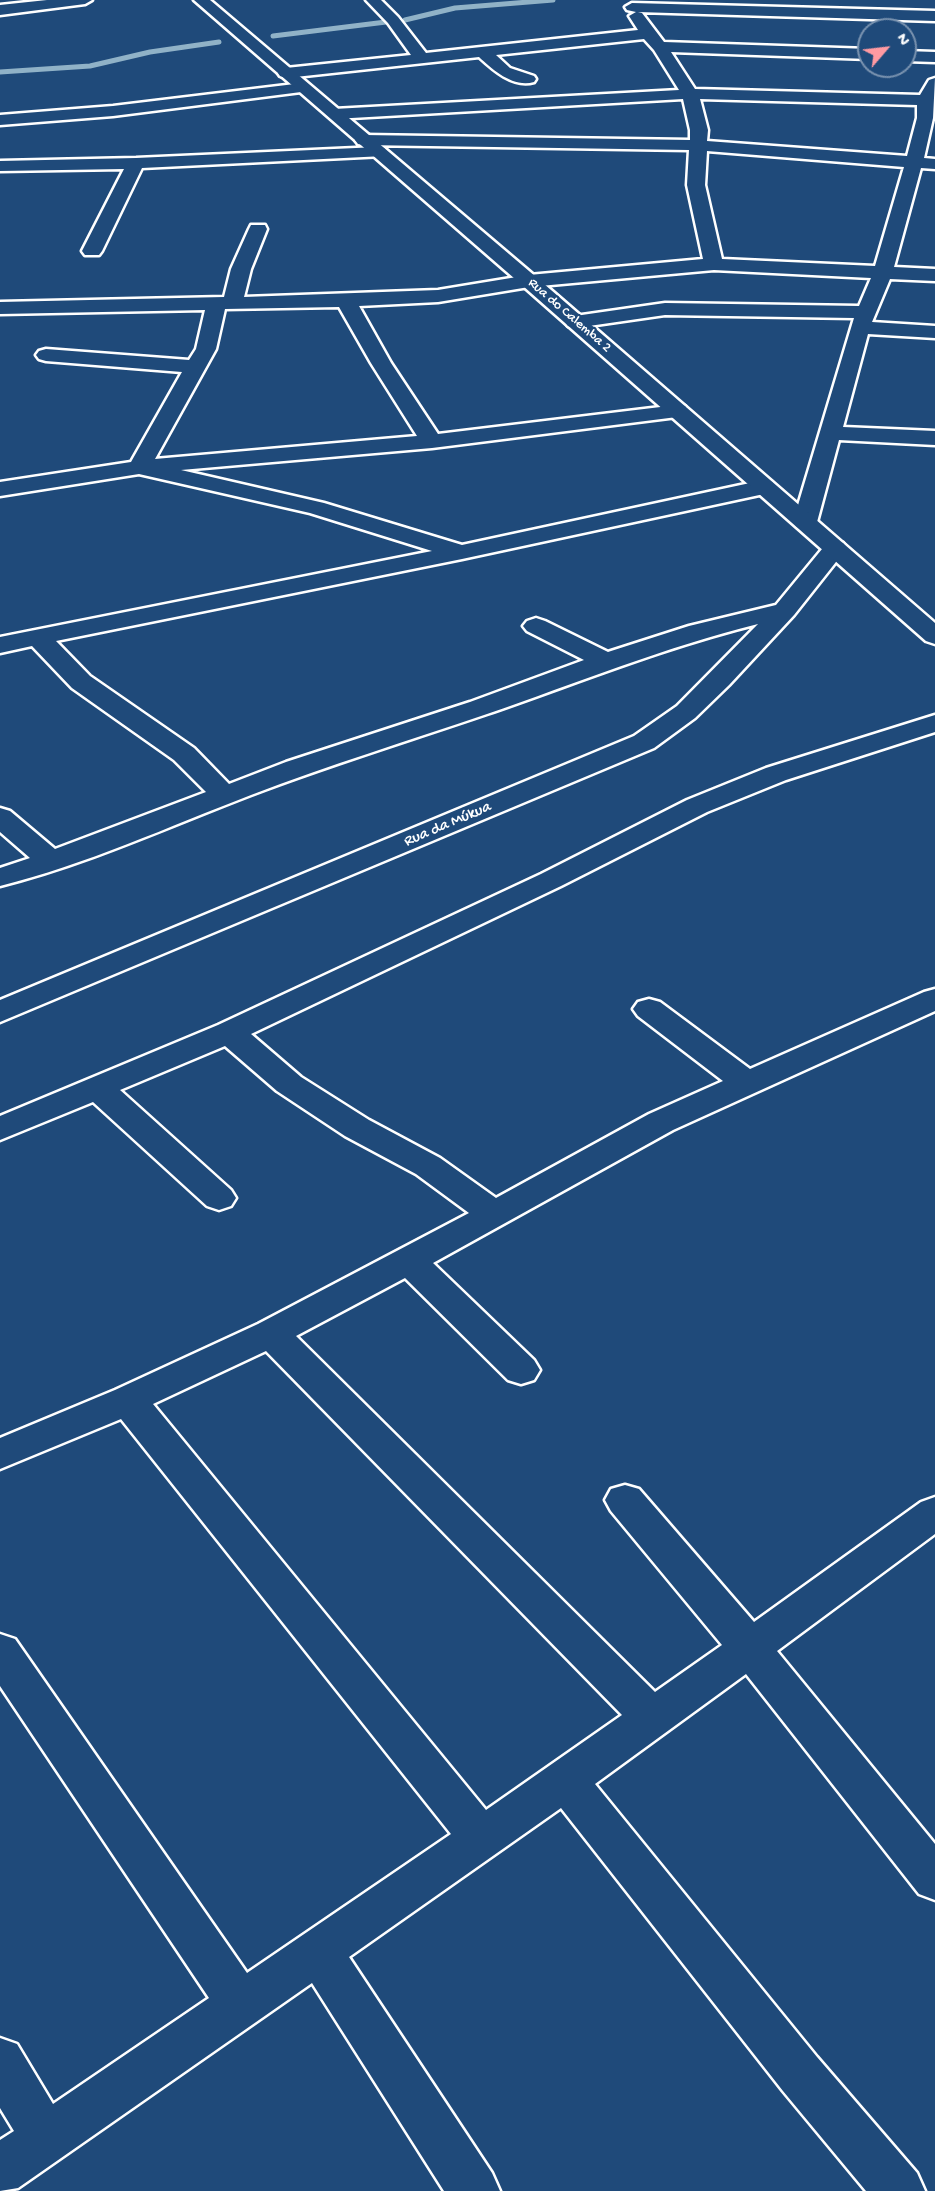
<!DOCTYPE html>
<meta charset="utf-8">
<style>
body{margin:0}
#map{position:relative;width:935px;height:2191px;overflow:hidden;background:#1f4a7a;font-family:"Gochi Hand",sans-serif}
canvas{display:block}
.north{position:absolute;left:857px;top:18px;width:60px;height:60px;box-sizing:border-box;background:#1f4a7a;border:2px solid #7992af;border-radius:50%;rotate:62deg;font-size:16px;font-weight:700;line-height:24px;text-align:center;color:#fff}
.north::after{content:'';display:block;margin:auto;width:21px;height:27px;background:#ff9aa2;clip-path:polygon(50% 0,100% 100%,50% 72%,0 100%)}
</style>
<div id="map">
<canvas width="935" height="2191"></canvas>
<div class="north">N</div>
</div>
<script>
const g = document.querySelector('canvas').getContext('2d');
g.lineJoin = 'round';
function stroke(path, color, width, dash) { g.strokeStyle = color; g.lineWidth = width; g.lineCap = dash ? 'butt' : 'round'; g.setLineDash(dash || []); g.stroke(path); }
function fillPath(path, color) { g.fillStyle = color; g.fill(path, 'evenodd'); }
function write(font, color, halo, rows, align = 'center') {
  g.font = font + ' "Gochi Hand",sans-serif'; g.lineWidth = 4.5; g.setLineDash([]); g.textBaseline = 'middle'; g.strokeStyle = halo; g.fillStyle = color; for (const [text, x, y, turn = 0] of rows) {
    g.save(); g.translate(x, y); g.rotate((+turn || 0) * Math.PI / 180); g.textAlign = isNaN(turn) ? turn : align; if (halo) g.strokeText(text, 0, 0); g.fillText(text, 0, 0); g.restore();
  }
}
const stream = new Path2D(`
 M405,20L455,8L553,0
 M273,36L386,22
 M0,72L90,66L150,52L219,42`);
const minor = new Path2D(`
 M47,0H92L85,4L0,15V5Z
 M366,0H381L398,17L426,53L638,30L629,16L636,12L627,10L625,7L632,3L935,11V21L638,12L642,13L664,42L869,49V59L671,52L695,89L920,95L929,80L935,78L933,118L924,158L935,159V169L921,168L894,267L935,269V281L890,279L872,322L935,326V338L868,334L843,427L935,431V445L839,440L817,522L813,527L805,529L797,527L793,522L854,318L665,315L575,328L568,326L565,322L568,318L575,316L665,303L859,306L871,278L714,270L529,287L438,302L359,306L391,363L438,434L677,405L685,406L688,411L685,416L677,417L432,448L181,470L324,503L462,545L764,480L772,482L775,487L772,492L764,494L462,559L56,641L90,676L194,748L229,784L286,762L470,702L584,660L527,631L523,626L527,621L536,618L545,621L608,652L689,626L776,605L827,543L835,541L843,543L847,548L794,615L729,685L695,718L654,748L0,1022V1000L634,736L677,706L758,624C665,647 577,683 487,714C408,741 329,765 251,795C170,826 85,865 0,886V868L30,858L0,832V808L10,811L55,849L206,792L174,760L72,688L32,646L0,653V637L432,551L310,513L139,474L0,496V482L131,462L182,372L46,361L39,359L36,355L39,351L46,349L189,360L196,349L205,310L0,314V302L224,297L231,269L249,229L251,225H265L267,229L251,269L244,297L438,290L529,275L703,259L687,185L689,150L364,145L358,144L355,140L358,136L364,135L690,140V130L683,99L334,119L326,114L334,109L679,90L654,50L644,39L496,55L510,68L534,76L536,79L534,82C513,88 493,70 479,57L286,78L280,76L278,73L280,70L286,68L411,55L388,23ZM700,99L917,105V118L907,156L707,141L708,130ZM707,151L904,167L875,266L722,259L705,185ZM339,307L371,363L417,436L155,459L216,349L225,309Z
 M905,51L935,52V62L905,61Z
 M303,83L309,85L311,88L309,91L113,116L0,125V115L113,106Z
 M378,147L384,148L387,152L384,156L142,168L102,251L99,255H85L82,251L124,169L0,171V161L136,158Z
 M935,715V732L786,780L707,812L561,886L251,1034L301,1077L369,1120L440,1158L496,1198L649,1114L723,1081L638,1016L633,1009L638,1002L649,999L660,1002L750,1069L924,992L935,989V1011L673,1130L433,1263L534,1360L540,1370L534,1380L521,1384L508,1380L405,1278L296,1336L655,1692L722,1645L611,1511L605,1500L611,1489L625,1485L639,1489L754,1622L921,1502L935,1497V1534L777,1651L935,1844V1900L919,1894L746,1674L595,1784L817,2057L917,2173L925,2191H866L783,2091L561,1808L349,1957L492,2173L500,2191H444L312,1983L18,2188L0,2191V2140L14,2131L0,2108V2038L17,2044L53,2104L209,1998L0,1686V1634L15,1639L247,1973L451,1834L121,1419L0,1469V1438L115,1390L258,1324L469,1213L416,1174L345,1136L277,1091L225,1046L120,1090L231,1190L236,1198L231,1206L219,1210L207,1206L93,1102L0,1140V1116L218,1025L541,874L687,800L766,768ZM266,1351L622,1715L486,1810L153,1404Z`);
const major = new Path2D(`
 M194,0H210L536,277L935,623V644L926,641L522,285Z`);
const farStreetnames = [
 ["Rua do Calemba 2",569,316,41]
];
const streetNames = [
 ["Rua da Múkua",448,825,-23]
];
stroke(stream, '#90b2c7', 5);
stroke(minor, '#fff', 5);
stroke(major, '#fff', 5);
fillPath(minor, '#1f4a7a');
fillPath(major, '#1f4a7a');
write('14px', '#fff', '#1f4a7a', farStreetnames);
write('16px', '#fff', '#1f4a7a', streetNames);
</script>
